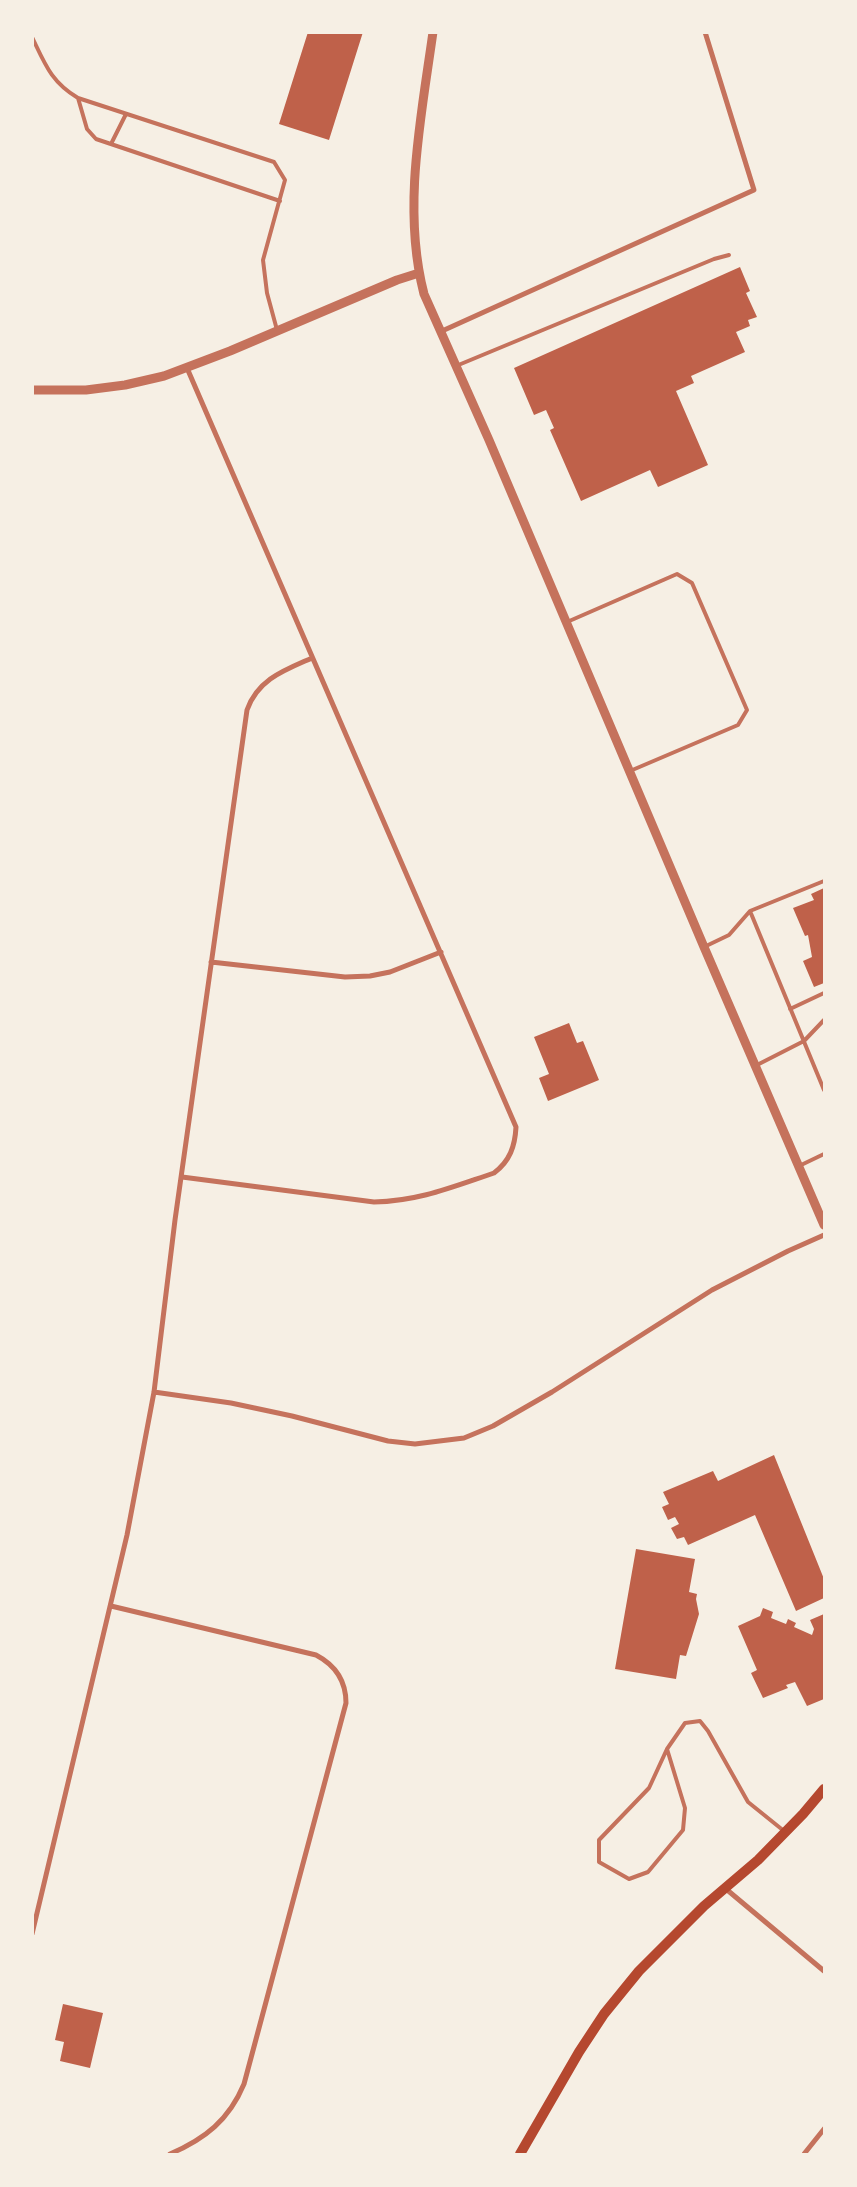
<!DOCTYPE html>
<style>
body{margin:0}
#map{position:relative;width:857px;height:2187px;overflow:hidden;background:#f6efe4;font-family:Spectral,serif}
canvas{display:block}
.frame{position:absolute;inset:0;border:34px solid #f6efe4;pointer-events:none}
</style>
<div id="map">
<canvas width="857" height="2187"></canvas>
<div class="frame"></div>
</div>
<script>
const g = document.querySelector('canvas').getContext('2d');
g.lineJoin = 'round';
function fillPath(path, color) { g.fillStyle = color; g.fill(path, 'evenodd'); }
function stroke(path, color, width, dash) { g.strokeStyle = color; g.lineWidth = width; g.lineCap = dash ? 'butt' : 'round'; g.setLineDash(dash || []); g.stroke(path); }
const building = new Path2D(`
 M308,32H363L329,140L279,124Z
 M740,267L750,291L746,293L757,317L748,320L750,326L736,332L745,352L691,376L694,383L676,391L708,465L658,487L650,470L581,501L550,430L554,428L546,410L534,415L514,368Z
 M824,888V983L814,987L803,961L812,957L808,935L805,936L793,908L814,900L811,894Z
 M569,1023L577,1043L583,1041L599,1080L548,1101L539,1078L549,1074L534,1037Z
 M774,1455L824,1579V1598L796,1611L755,1515L688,1545L684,1537L677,1539L671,1528L679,1524L675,1517L668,1520L662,1507L669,1504L663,1492L713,1471L718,1481Z
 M636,1549L695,1559L689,1592L697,1594L696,1599L699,1614L686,1656L680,1655L676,1679L615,1669Z
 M763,1608L773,1612L771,1618L786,1624L788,1619L796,1623L794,1627L812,1635L814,1629L810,1620L824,1614V1699L807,1706L795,1682L786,1685L788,1688L763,1698L751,1673L757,1670L738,1626L760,1616Z
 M63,2004L103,2013L90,2068L60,2061L64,2042L55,2040Z`);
const service = new Path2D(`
 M32,37C45,64 51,82 78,98L274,162L285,180L263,260L267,293L277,330
 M78,98L87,129L96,139L280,201
 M111,144L126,114
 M456,366L714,259L729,255
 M567,622L677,574L692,583L747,710L738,725L630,771
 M750,911L824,1090
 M704,947L729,935L750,911L824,881
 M790,1009L824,993
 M755,1066L804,1041L824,1020
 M799,1166L824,1154
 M667,1749L685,1808L683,1830L648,1872L629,1879L599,1862V1840L649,1788L667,1749L685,1723L700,1721L708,1731L748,1802L784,1831`);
const minor = new Path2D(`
 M442,331L754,190L705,32
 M211,962L345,977L370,976L390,972L441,952
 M182,1177L374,1202C419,1201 452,1187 494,1173C510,1161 515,1146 516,1127L187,368
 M154,1392L231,1403L292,1416L388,1441L415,1444L464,1438L493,1426L552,1392L712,1290L788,1251L824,1235
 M111,1606L316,1655C335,1665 346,1680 346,1703L244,2084C229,2120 205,2139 170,2154
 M726,1889L824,1971
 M32,1934L127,1535L154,1392L175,1220L247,710C258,679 285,670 312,658
 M804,2154L824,2129`);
const tertiary = new Path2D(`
 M433,32C421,118 402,209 424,294L489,440L704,947L824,1225
 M32,390H86L125,385L164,376L230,351L397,280L419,273`);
const secondary = new Path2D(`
 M520,2154L579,2052L604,2014L639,1971L704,1906L758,1860L803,1814L824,1789`);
fillPath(building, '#bf614a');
stroke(service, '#c5725c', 4);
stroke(minor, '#c5725c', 5);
stroke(tertiary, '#c5725c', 9);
stroke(secondary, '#b5482f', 10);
</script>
